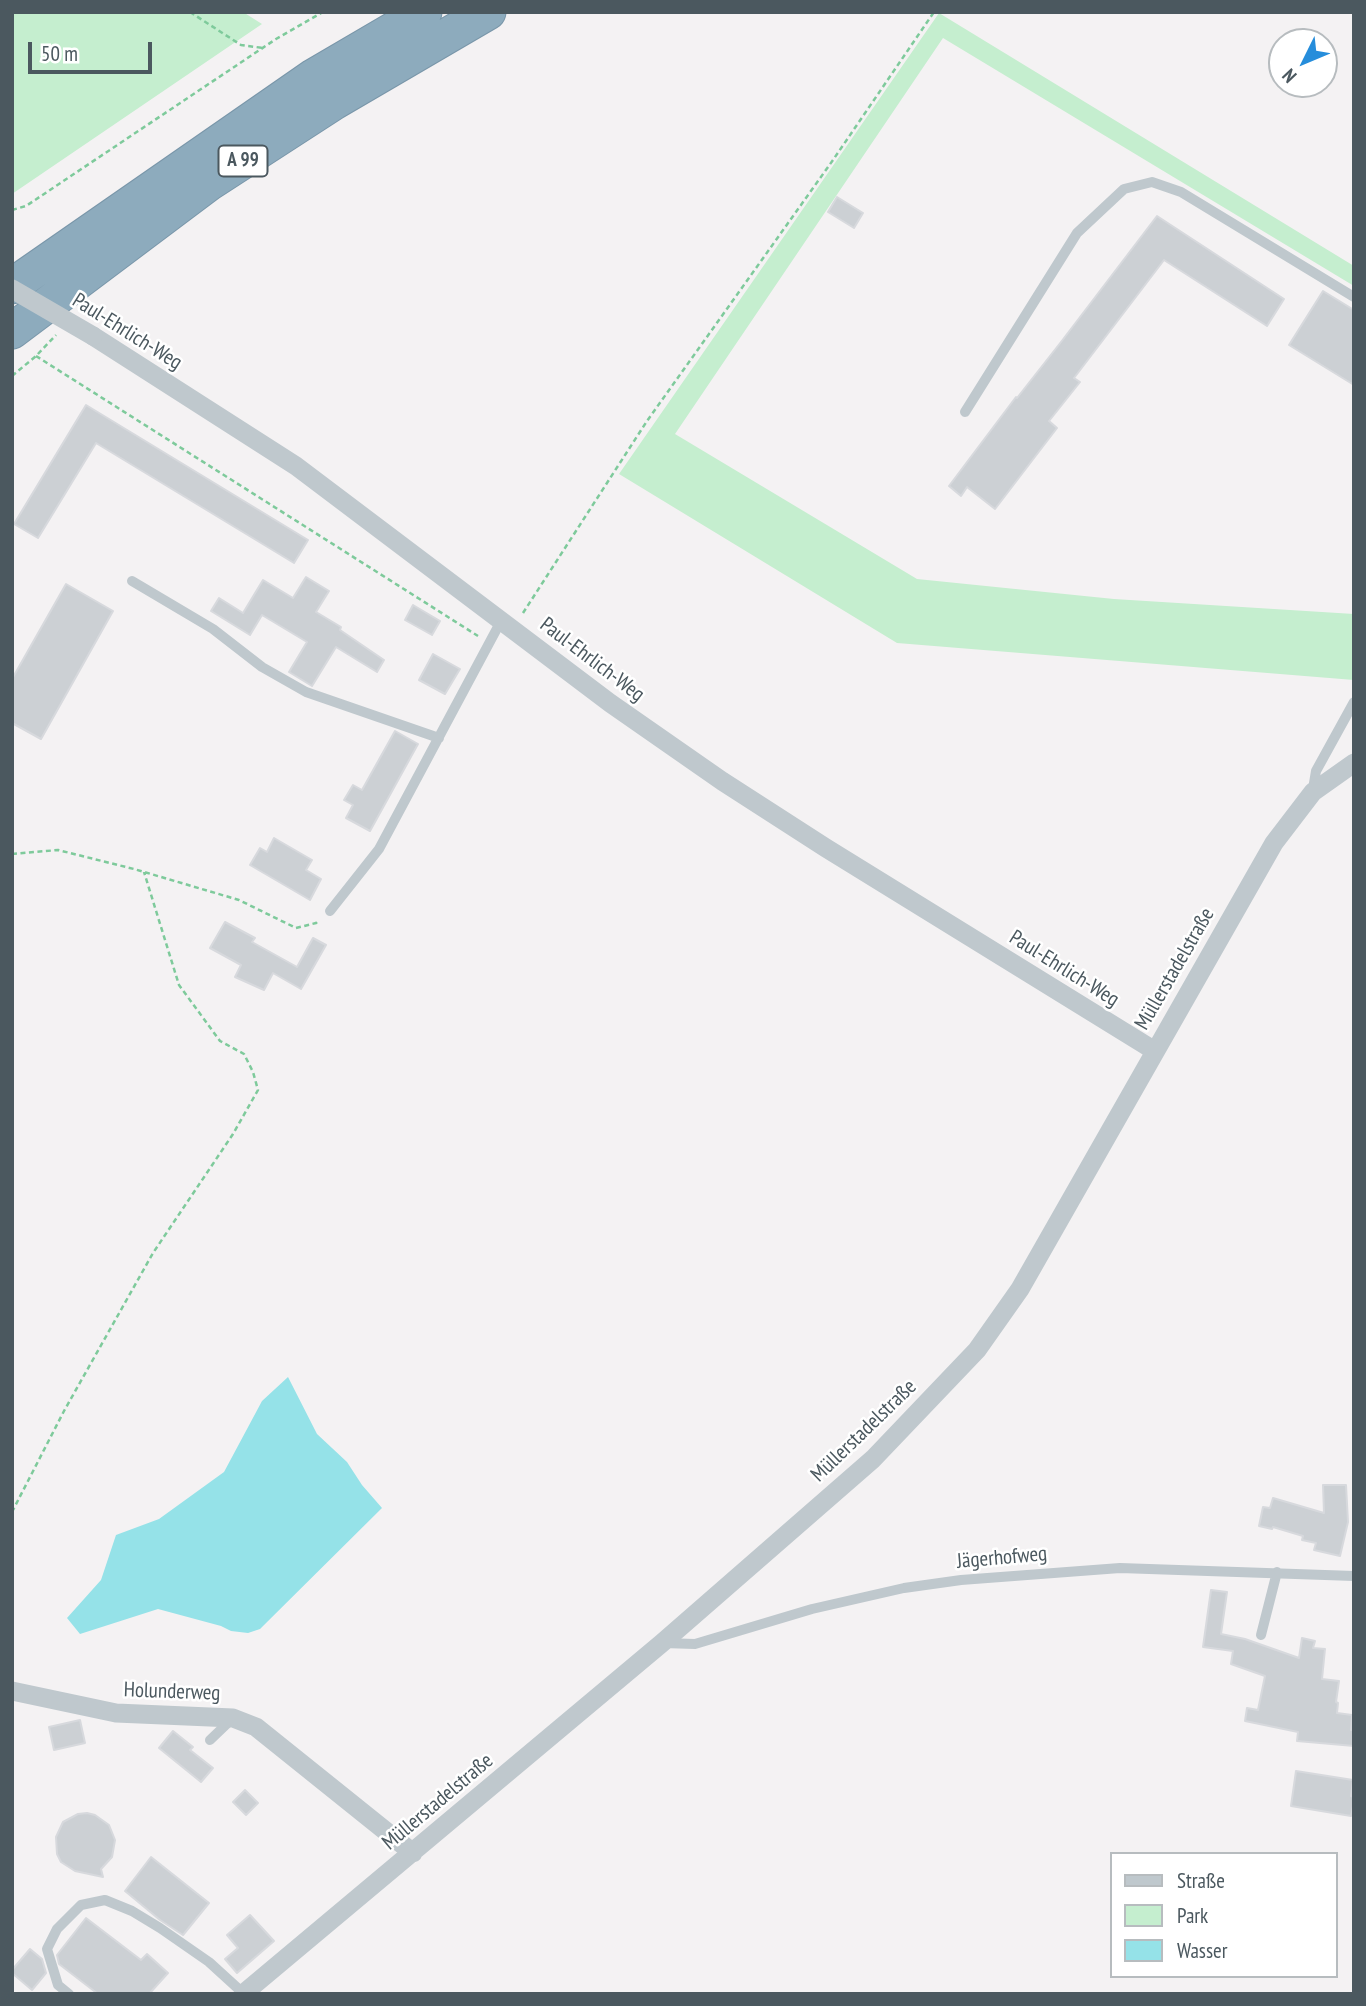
<!DOCTYPE html>
<meta charset="utf-8">
<style>
body{margin:0}
#map{position:relative;width:1366px;height:2006px;overflow:hidden;background:#f4f2f3;font-family:"PT Sans Narrow",sans-serif}
canvas{display:block}
.frame{position:absolute;inset:0;border:14px solid #4b585f;pointer-events:none}
.legend{position:absolute;left:1110px;top:1852px;width:228px;height:126px;box-sizing:border-box;background:#fff;border:2px solid #b7bcbf;margin:0;padding:9px 12px;list-style:none;font-size:21px;color:#4b585f}
.legend li{display:flex;align-items:center;gap:14px;height:35px}
.legend b{width:35px;border:2px solid #b7bcbf}
.north{position:absolute;left:1268px;top:28px;width:70px;height:70px;box-sizing:border-box;background:#fff;border:2px solid #b7bcbf;border-radius:50%;rotate:227deg;font-size:19px;font-weight:700;line-height:28px;text-align:center;color:#4b585f}
.north::after{content:'';display:block;margin:auto;width:24px;height:32px;background:#268ddb;clip-path:polygon(50% 0,100% 100%,50% 72%,0 100%)}
.scale{position:absolute;left:28px;top:42px;width:124px;height:32px;box-sizing:border-box;border:4px solid #4b585f;border-top:0;padding-left:9px;font-size:21px;line-height:24px;white-space:nowrap;color:#4b585f;-webkit-text-stroke:5px #fff;paint-order:stroke}
</style>
<div id="map">
<canvas width="1366" height="2006"></canvas>
<div class="frame"></div>
<ul class="legend">
<li><b style="height:9px;background:#bfc8cd"></b>Straße</li>
<li><b style="height:19px;background:#c5eecf"></b>Park</li>
<li><b style="height:19px;background:#95e2e8"></b>Wasser</li>
</ul>
<div class="north">N</div>
<div class="scale">50 m</div>
</div>
<script>
const g = document.querySelector('canvas').getContext('2d');
g.lineJoin = 'round';
function fillPath(path, color) { g.fillStyle = color; g.fill(path, 'evenodd'); }
function stroke(path, color, width, dash) { g.strokeStyle = color; g.lineWidth = width; g.lineCap = dash ? 'butt' : 'round'; g.setLineDash(dash || []); g.stroke(path); }
function write(font, color, halo, rows, align = 'center') {
  g.font = font + ' "PT Sans Narrow",sans-serif'; g.lineWidth = 5; g.setLineDash([]); g.textBaseline = 'middle'; g.strokeStyle = halo; g.fillStyle = color; for (const [text, x, y, turn = 0] of rows) {
    g.save(); g.translate(x, y); g.rotate((+turn || 0) * Math.PI / 180); g.textAlign = isNaN(turn) ? turn : align; if (halo) g.strokeText(text, 0, 0); g.fillText(text, 0, 0); g.restore();
  }
}
const green = new Path2D(`
 M12,12H243L262,24L12,194Z
 M939,13L1354,266V286L943,38L675,434L917,579L1114,599L1354,614V680L897,643L619,474Z`);
const water = new Path2D(`
 M288,1377L317,1434L347,1462L362,1485L382,1508L260,1629L248,1633L231,1631L221,1626L158,1609L80,1634L67,1618L101,1580L116,1535L159,1519L224,1472L262,1401Z`);
const building = new Path2D(`
 M837,197L863,213L854,228L828,212Z
 M1157,216L1284,299L1267,326L1164,260L1074,378L1080,382L1049,421L1057,428L995,509L967,487L961,496L949,486L1016,397L1017,398L1061,342Z
 M1323,291L1354,310V385L1289,345Z
 M86,405L308,540L294,563L96,443L38,538L14,524Z
 M306,577L329,591L316,612L341,627L340,630L384,660L377,672L336,647L312,686L289,672L307,642L262,615L250,635L211,611L219,598L243,613L263,580L293,598Z
 M66,584L113,611L41,739L12,723V679Z
 M413,605L440,621L432,635L405,620Z
 M433,654L460,669L445,694L419,680Z
 M395,731L418,744L370,831L346,818L353,805L344,800L353,785L362,790Z
 M274,838L312,860L306,870L321,879L310,900L250,865L260,848L267,852Z
 M225,922L255,938L252,942L297,967L313,938L326,945L301,989L273,973L264,990L235,977L241,965L210,948Z
 M1323,1485H1346L1348,1522L1340,1556L1314,1550L1316,1543L1302,1540L1303,1536L1273,1527L1272,1529L1259,1526L1263,1507L1270,1508L1273,1498L1324,1513Z
 M1211,1590L1227,1592L1221,1634L1245,1639L1299,1658L1302,1638L1315,1641L1313,1648L1325,1649L1322,1679L1339,1681L1336,1702L1338,1703L1337,1713L1352,1715L1351,1730H1354V1746L1297,1741L1298,1732L1245,1721L1247,1708L1258,1710L1265,1676L1231,1664L1233,1651L1203,1647Z
 M80,1720L85,1743L54,1750L49,1727Z
 M173,1731L193,1747L190,1750L213,1768L201,1782L159,1748Z
 M1296,1771L1353,1780L1351,1796L1354,1797V1801L1351,1816L1291,1806Z
 M245,1790L258,1803L246,1815L233,1802Z
 M87,1813L95,1815L109,1825L115,1840L112,1857L101,1869L103,1877L75,1871L61,1862L57,1854L56,1837L63,1822L78,1814Z
 M151,1857L209,1903L183,1935L160,1920L125,1891Z
 M250,1915L274,1941L237,1973L225,1959L238,1948L227,1935Z
 M86,1918L141,1960L147,1954L168,1973L149,1994H98L59,1964L57,1955Z
 M30,1949L42,1959L46,1973L32,1990L12,1973V1970Z`);
const path = new Path2D(`
 M190,12L241,45L263,48
 M12,210L26,206L276,39L323,12
 M87,305L112,325V328
 M36,356L478,636
 M12,376L36,356L56,335
 M523,613L647,421L833,160L934,12
 M12,854L58,850L134,869L239,900L296,928L316,923L319,920
 M12,1512L64,1411L153,1253L233,1134L258,1090L253,1072L244,1054L220,1041L179,985L144,872`);
const lane = new Path2D(`
 M965,412L1077,233L1124,189L1152,182L1181,192L1354,297
 M132,581L213,629L262,667L306,692L439,738
 M1313,789L1316,771L1354,702
 M330,911L379,849L501,621
 M1261,1635L1277,1572
 M663,1643L695,1644L812,1609L904,1588L961,1580L1120,1568L1354,1576
 M210,1740L233,1718
 M69,1994L58,1985L47,1949L57,1929L81,1905L105,1900L132,1911L160,1928L209,1962L243,1993`);
const street = new Path2D(`
 M93,336L296,466L610,703L722,781L826,848L1155,1051
 M12,1691L116,1713L233,1718L256,1727L413,1853
 M243,1994L662,1643L873,1459L977,1350L1020,1289L1274,843L1313,792L1354,763`);
const highway = new Path2D(`
 M12,286L313,77L424,12
 M12,331L209,183L334,102L488,12`);
const streetBridge = new Path2D(`
 M12,289L93,336`);
const shields = [
 [243,161,49]
];
const shieldNames = [
 ["A 99",243,161]
];
const streetNames = [
 ["Paul-Ehrlich-Weg",127,332,32],
 ["Paul-Ehrlich-Weg",592,660,37],
 ["Paul-Ehrlich-Weg",1064,969,32],
 ["Müllerstadelstraße",1175,969,-60],
 ["Müllerstadelstraße",864,1431,-44],
 ["Jägerhofweg",1002,1558,-5],
 ["Holunderweg",172,1692,2],
 ["Müllerstadelstraße",438,1802,-40]
];
fillPath(green, '#c5eecf');
fillPath(water, '#95e2e8');
fillPath(building, '#ccd0d4');
stroke(building, '#d7d9dd', 2);
stroke(highway, '#7996a9', 37);
stroke(path, '#7eca9b', 2.5, [5, 3.5]);
stroke(lane, '#bfc8cd', 10);
stroke(street, '#bfc8cd', 19);
stroke(highway, '#8dabbd', 35);
stroke(streetBridge, '#bfc8cd', 19);
for (const [x, y, w] of shields) { const box = new Path2D(); box.roundRect(x - w / 2, y - 15.5, w, 31, 5); g.fillStyle = '#fff'; g.fill(box); stroke(box, '#4b585f', 2); }
write('bold 19px', '#4b585f', null, shieldNames);
write('21px', '#4b585f', '#fff', streetNames);
</script>
